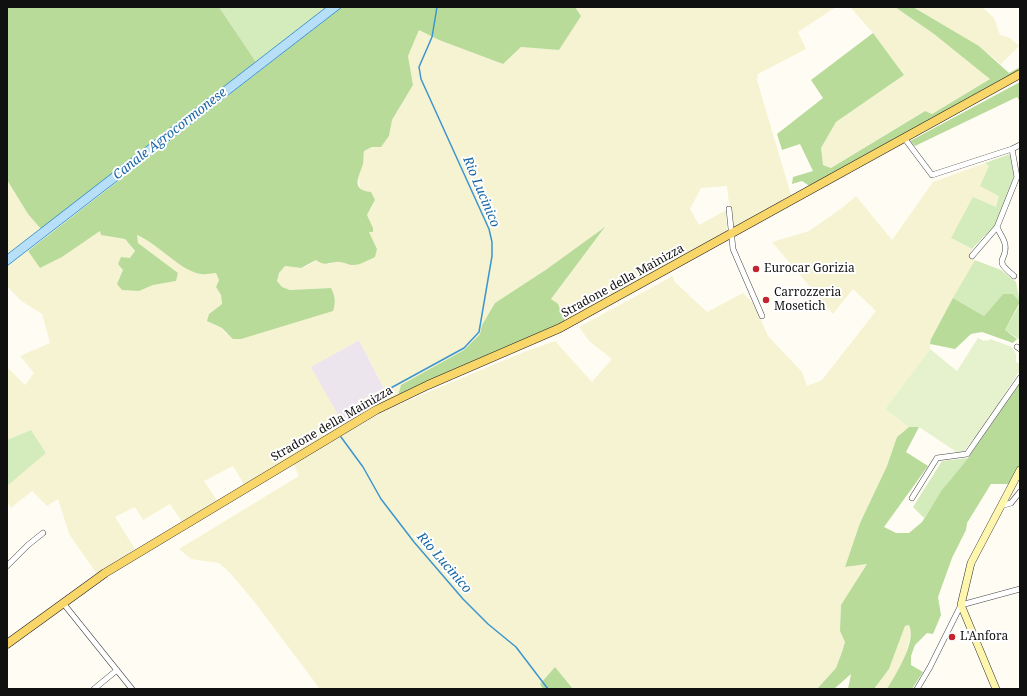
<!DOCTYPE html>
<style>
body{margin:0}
#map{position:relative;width:1027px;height:696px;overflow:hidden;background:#fffdf3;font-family:"Noto Serif",serif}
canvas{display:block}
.frame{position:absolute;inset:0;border:8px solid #101010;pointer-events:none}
</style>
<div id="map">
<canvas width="1027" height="696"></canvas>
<div class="frame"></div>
</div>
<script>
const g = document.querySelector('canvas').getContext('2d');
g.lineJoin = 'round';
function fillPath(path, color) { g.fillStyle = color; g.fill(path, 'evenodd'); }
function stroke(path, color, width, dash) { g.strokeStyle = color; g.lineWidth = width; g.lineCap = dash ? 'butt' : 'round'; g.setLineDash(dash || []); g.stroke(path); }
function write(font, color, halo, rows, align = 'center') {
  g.font = font + ' "Noto Serif",serif'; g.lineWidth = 4; g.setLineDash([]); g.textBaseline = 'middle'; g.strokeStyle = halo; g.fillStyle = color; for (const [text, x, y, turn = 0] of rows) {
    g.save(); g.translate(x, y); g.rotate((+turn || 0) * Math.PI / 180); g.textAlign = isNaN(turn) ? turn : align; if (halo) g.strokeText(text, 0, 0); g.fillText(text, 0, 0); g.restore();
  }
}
const industrial = new Path2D(`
 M359,340L384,388L358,402L364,412L344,426L310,367Z`);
const farmland = new Path2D(`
 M575,7H836L798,32L806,49L758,74L757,80L792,198L732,231L727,186L701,188L690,209L699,225L726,210L727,233L565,322L551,299L604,229L547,269L495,303L482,325L480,334L464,350L442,363L398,396L364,412L358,402L384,388L359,340L311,367L344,426L244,484L233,466L204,481L217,500L182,522L170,504L143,520L135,507L115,517L135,549L97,574L69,534L58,499L47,506L32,491L11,508L7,500V485L46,453L31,430L7,440V367L25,385L34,373L20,356L50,343L42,314L20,300L7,286V266L28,251L40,268L62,257L100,231L102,235L125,239L135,252L123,270L117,284L139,291L153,285L176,281L151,253L138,243L136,235L151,242L179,264L200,274L216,273L219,280L216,287L221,295L222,304L209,314L214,325L222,328L226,334L331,288L290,290L282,287L277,281L279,273L285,266L301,268L309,265L316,260L329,264L337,261L352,265L361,263L368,261L377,249L369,232L373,228L367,215L374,204L360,188L358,175L363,164L364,151L372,147H381L389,136L392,120L413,85L408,56L419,30L439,40L503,64L521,47L559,50L580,16Z
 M850,7H895L934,34L991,78L932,114L924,111L831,168L823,165L821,148L836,122L904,75L873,33Z
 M913,7H982L994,18L1000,35L1010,38L1019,46L1001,64L979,46Z
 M985,163L989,166L999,196L996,207L952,239L972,249L971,258L975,260L931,339L930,349L885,409L909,427L897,437L887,466L860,523L845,567L867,564L841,605L840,631L845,642L842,652L836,668L817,689H573L555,667L540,684L543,689H320L253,600L229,572L219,563L191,559L179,549L299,476L293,463L388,409L524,352L555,341L592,382L612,359L589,341L579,327L673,276L675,282L707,312L743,293L753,303L768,336L802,372L807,386L822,380L876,311L853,289L833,314L772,242L809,231L842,208L856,196L892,240L933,182Z
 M7,180L28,214L41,229L7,255Z
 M909,625L911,632L904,661L887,689H874L889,669L905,626Z`);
const green = new Path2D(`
 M219,7H327L256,62Z
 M1010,154L1014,177L995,225L972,249L951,238L973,197L996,207L999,196L980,186L989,166L985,163Z
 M975,260L1001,270L1016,282L1020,302L1013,294H1003L984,316L953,298Z
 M1020,304V340L1005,330Z
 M31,430L46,453L7,486V440Z
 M968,458L950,480L924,518L913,507L942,461Z`);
const forest = new Path2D(`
 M7,7H219L256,62L41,229L28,214L7,180Z
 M342,7H575L581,16L559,50L521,47L503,64L439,40L419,30L408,56L413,85L392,120L389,136L381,147H372L364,151C363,156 364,160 363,164C359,177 350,190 371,192L375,200L367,215L373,228V232H369L377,249L375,257C368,260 360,266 351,265C346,264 341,261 336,262C327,263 324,266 316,260L301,268L285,266L279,273L277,281L282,287L290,290L331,288C335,296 336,302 333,311L241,339H233L222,328L207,321L209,314L222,304L221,295L216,287L219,280L216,273C212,273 205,275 201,274C180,271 159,244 137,235L138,243L178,273L176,281L153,285L139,291L122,290L117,284L123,270L118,264L121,257L130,258L135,251L125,239L101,235L100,231L62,257L40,268L28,251Z
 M895,7H913L979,46L1009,73L1020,67V72L811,187L802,181L792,184L793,177L813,171L800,144L782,150L777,134L823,98L811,80L873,33L904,75L836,122L821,148L823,165L831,168L925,111L932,114L990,79L934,34Z
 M1020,82V102L1017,97L915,146L910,141Z
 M605,227L551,299L558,304L565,322L398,396L401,385L464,350L480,334L482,325L495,303L547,269Z
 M1003,294H1013L1020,302L1005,330L1017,339L1013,343L982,332L971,334L955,349L930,344L931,339L953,298L984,316Z
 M1020,383V465L1009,484H991L967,523L966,530L952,558L938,597L941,615L933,634L927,633L915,645L911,656V665L923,672L912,689H887C896,674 917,641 909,625L905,626L889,669L874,689H848L851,674L834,689H817L836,668L842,652L845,642L840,631L841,605L867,564L845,567L860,523L887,466L897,437L909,427H919L906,452L928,466L884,527L896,533H909L922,522L942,490L968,458Z
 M555,667L573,689H543L540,684Z`);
const pitch = new Path2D(`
 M978,338L984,341L985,340L988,341L990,339L1012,347L1016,354V362L1020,364V370L1000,401L1001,403L976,440L974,438L961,455L919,427H909L885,409L930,349L957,371Z`);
const water = new Path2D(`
 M327,7H342L7,266V255Z`);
const stream = new Path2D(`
 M367,401L464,348L479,332L492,256V242L489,229L421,79L419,67L432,37L437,7
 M341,437L363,467L381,499L414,542L463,599L488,624L516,647L548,689`);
const street = new Path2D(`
 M905,139L932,175L1012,149L1017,177L997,227C999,232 1004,239 1005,244C1008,263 991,257 1014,276
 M1012,149L1020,145
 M729,209L733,249L762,316
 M972,256L997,227
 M1017,347L1020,349
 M912,498L937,458L967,454L1020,378
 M1001,506L1011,503L1020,492
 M7,566L28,545L43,533
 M63,603L132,689
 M94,689L117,670
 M917,689L930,667L961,605L1020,589`);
const secondary = new Path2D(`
 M996,689L961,605L971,563L1020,470`);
const primary = new Path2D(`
 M7,644L105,573L376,410L428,385L560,328L1020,74`);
const markers = [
 [756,269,4,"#c2252d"],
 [766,300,4,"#c2252d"],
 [952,637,4,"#c2252d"]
];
const poiNames = [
 ["Eurocar Gorizia",764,269],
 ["Carrozzeria",774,293],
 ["Mosetich",774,307],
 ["L'Anfora",960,637]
];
const streetNames = [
 ["Stradone della Mainizza",623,281,-29],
 ["Stradone della Mainizza",332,424,-30]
];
const waterNames = [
 ["Canale Agrocormonese",170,134,-38],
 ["Rio Lucinico",481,192,67],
 ["Rio Lucinico",444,563,49]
];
fillPath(industrial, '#ede5ee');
fillPath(farmland, '#f6f3d2');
fillPath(green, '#d4ebbb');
fillPath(forest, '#b8db9a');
fillPath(pitch, '#e5f2cd');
fillPath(water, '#b7dff7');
stroke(water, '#3d95cf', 1);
stroke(stream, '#3d95cf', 1.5);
stroke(street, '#434343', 6);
stroke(secondary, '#323232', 8);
stroke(primary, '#212121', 9);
stroke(street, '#fff', 5);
stroke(secondary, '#fff6ae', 7);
stroke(primary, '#f9d669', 8);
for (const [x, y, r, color] of markers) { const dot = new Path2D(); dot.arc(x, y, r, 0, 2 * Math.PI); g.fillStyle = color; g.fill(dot); stroke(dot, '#fff', 1.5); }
write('12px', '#101010', '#fff', poiNames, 'left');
write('12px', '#101010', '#fff', streetNames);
write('italic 13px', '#1766a4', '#fff', waterNames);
</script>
